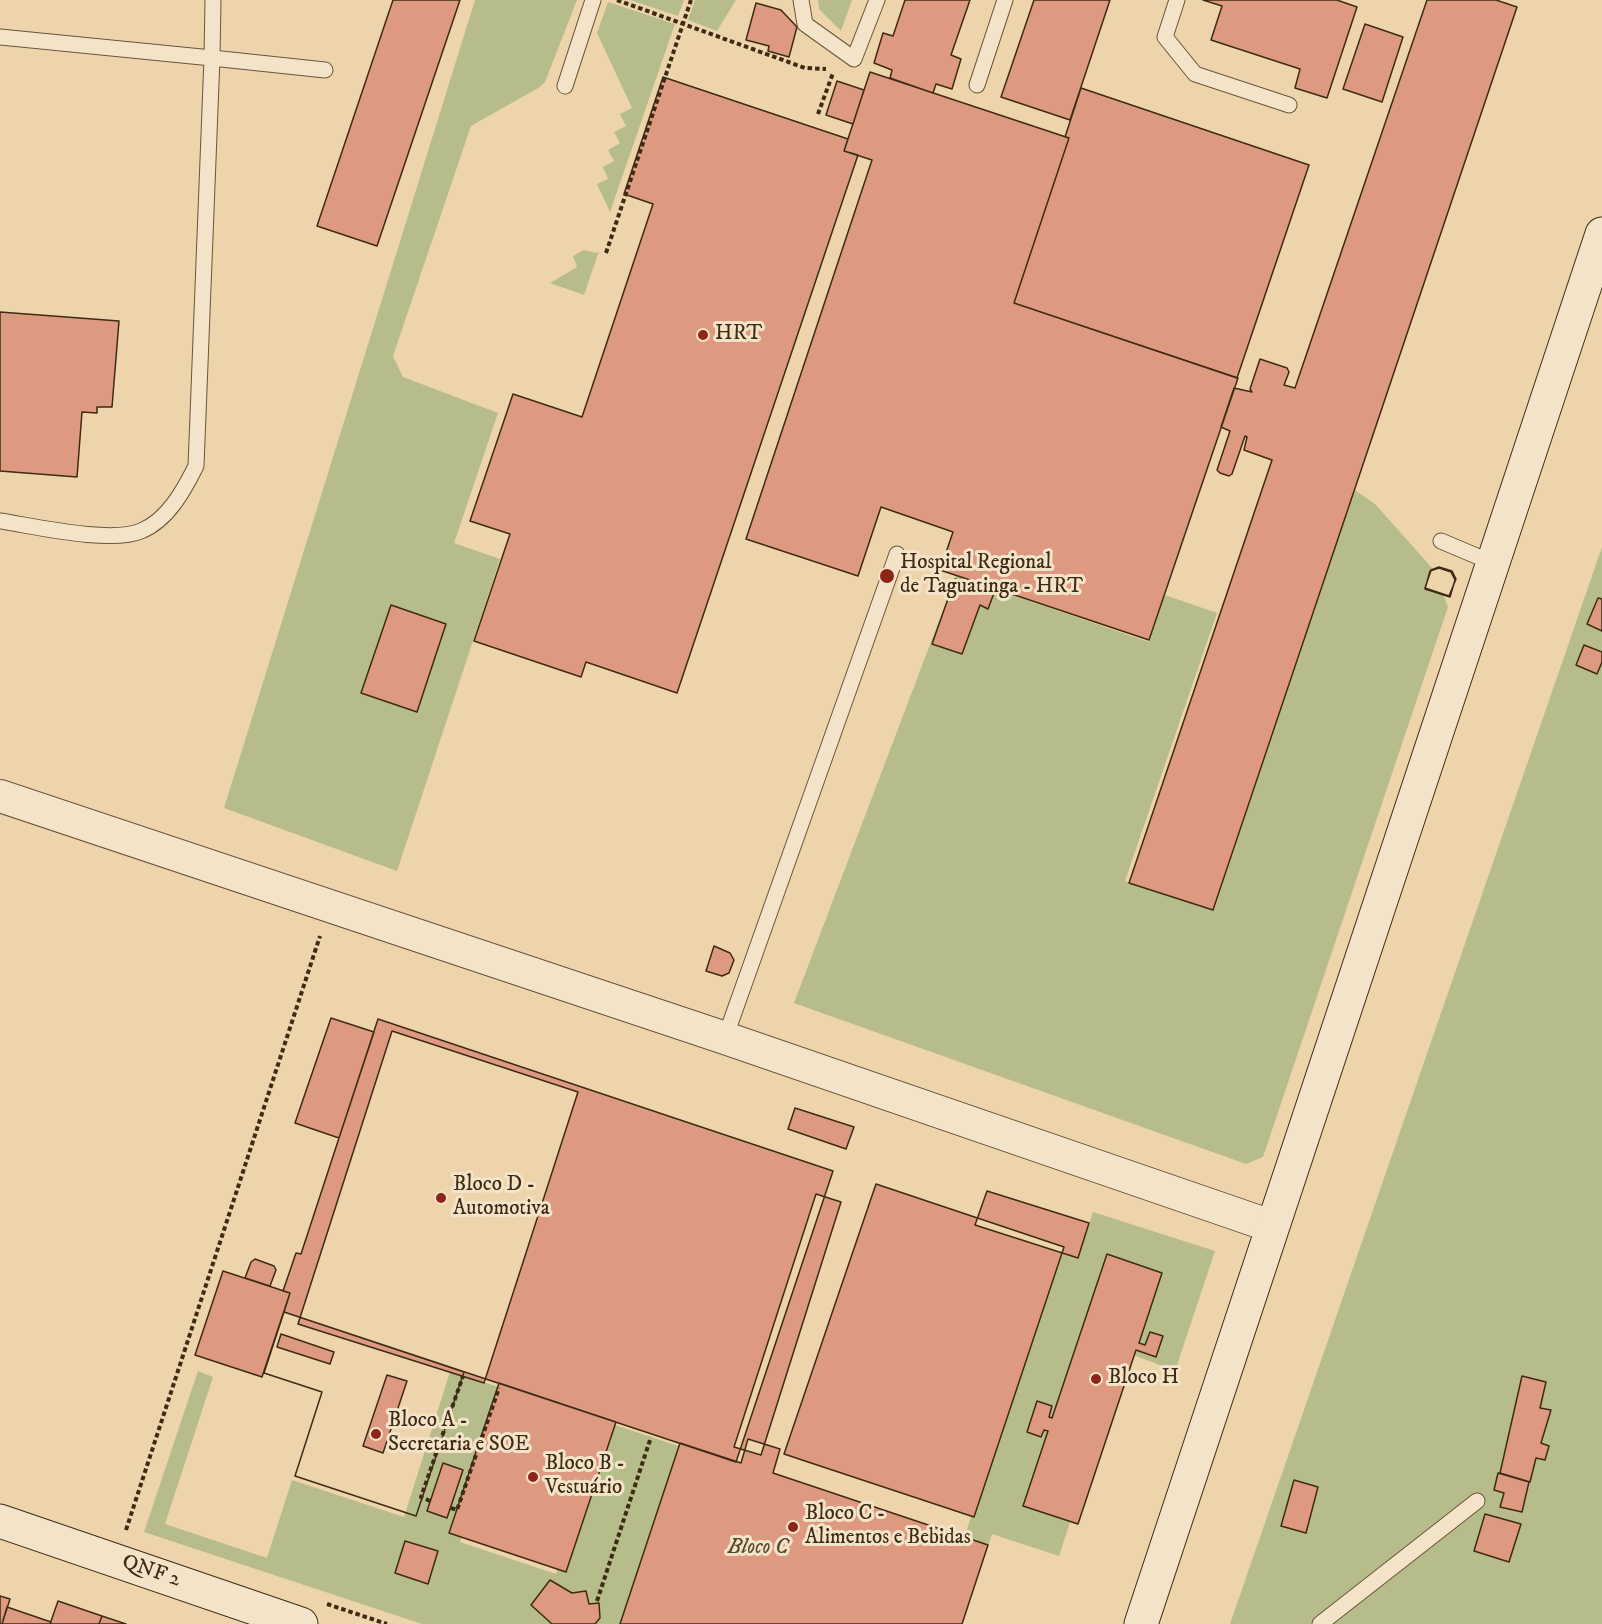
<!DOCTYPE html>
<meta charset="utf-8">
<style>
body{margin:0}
canvas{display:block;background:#edd4aa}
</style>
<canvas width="1602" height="1624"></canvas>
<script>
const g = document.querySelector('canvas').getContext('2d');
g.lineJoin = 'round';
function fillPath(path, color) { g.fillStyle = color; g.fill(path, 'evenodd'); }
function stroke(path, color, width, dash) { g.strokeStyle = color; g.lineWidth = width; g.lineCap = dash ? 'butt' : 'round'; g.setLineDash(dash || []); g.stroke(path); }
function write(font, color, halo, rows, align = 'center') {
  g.font = font + ' "IM FELL DW Pica",serif'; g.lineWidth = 6; g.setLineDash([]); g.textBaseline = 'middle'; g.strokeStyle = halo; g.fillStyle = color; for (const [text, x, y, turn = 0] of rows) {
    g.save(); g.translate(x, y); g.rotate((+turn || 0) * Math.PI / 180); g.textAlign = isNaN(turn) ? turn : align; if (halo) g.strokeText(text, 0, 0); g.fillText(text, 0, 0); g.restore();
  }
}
const green = new Path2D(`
 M475,0H577L545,82L540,87L471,126L393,356L403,377L498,413L454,543L500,559L397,871L224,808Z
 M630,0H684L678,16Z
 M695,0H736L717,31L688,20Z
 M818,0H852L841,31L819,9Z
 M608,2L675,24L610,212L597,184L608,179L603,167L614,161L608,150L620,143L614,132L626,126L620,114L632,108L597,33Z
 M584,250L596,253L599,251L584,295L550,283L577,267L573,256Z
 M1355,490L1375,504L1433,569L1425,588L1443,594L1448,607L1263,1157L1246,1164L794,1003L956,576L1149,642L1165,595L1217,613L1125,881L1214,910Z
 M1602,547V1624H1230Z
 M1093,1212L1215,1251L1175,1371L1126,1352L1059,1556L992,1534L962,1624H422L144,1532L198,1371L213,1377L165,1524L267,1558L292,1480L404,1517L450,1372L509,1390L460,1542L556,1574L606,1422L963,1541L1058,1252L1078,1258Z`);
const building = new Path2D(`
 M393,0H460L377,246L317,226Z
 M905,0H970L951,55L961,59L952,89L936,84L933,93L890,78L892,70L874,63L883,33L893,36Z
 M1034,0H1110L1070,120L1001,97Z
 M1203,0H1337L1357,7L1327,98L1295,88L1300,69L1211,40L1222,6Z
 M1427,0H1496L1517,7L1213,910L1129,883L1272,460L1244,450L1247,437L1245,436L1232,474L1229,476L1220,473L1217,470L1230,431L1221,427L1234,388L1252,392L1250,389L1260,359L1287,368L1289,372L1284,385L1295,388Z
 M756,3L781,10L797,27L789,57L768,51L769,46L746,40Z
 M1365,24L1403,37L1382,102L1343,89Z
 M870,72L1069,138L1014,303L1238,378L1149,640L940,570L953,532L881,507L858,576L746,539L872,160L844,151Z
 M663,77L848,139L844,151L858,155L677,693L586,662L581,677L474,641L510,534L470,521L513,394L582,417L653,204L624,194Z
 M837,81L864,90L853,124L826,115Z
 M1081,88L1309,165L1237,378L1014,303L1069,138L1065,137Z
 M0,312L119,321L112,407H97V413L82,412L77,477L0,471Z
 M1439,567L1452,571L1456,579L1449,596L1425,588L1431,570Z
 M1439,568L1451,572L1455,580L1450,597L1425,589L1430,571Z
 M955,579L994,593L988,609L980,605L962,654L932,644Z
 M1598,598L1602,599V631L1587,624Z
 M391,605L446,624L417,712L361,693Z
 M1584,645L1602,652V662L1597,674L1576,665Z
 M714,946L730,953L734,960L729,973L722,976L706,971Z
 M331,1018L374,1032L339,1138L295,1123Z
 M378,1019L833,1171L736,1462L284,1312L290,1293L283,1291L296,1253L301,1254Z
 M392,1031L578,1092L484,1383L298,1324Z
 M795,1108L854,1127L846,1149L788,1129Z
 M876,1184L1064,1247L974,1517L784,1454Z
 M987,1191L1089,1223L1078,1258L975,1225Z
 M816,1194L841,1202L761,1455L734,1447Z
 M1107,1254L1162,1273L1139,1343L1145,1345L1150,1332L1163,1336L1156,1357L1136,1350L1078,1524L1023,1506L1048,1431L1044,1430L1041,1437L1027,1432L1037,1401L1052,1406L1049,1417L1052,1418Z
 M255,1259L274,1266L276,1270L270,1286L245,1278L251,1262Z
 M223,1271L290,1293L262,1377L195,1355Z
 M284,1312L464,1372L416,1516L295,1476L322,1392L264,1373ZM281,1334L334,1352L330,1364L277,1347ZM387,1375L407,1381L383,1453L363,1446Z
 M284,1312L464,1372L416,1516L295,1476L322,1392L264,1373Z
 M1522,1376L1546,1382L1540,1408L1551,1410L1541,1443L1549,1446L1545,1460L1536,1458L1530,1482L1500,1473Z
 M499,1383L616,1422L566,1572L449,1533Z
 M748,1439L780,1449L773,1473L988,1545L962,1624H620L680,1443L741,1463Z
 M443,1463L463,1470L447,1518L427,1511Z
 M1498,1473L1529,1482L1522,1512L1500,1507L1504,1493L1494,1490Z
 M1294,1480L1318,1487L1306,1533L1281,1526Z
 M1485,1514L1521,1524L1509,1562L1474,1551Z
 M405,1541L438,1551L428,1584L395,1573Z
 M550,1580L572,1593L586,1591L589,1604L599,1603L600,1618L595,1624H552L531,1605Z
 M0,1596L10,1599L2,1624H0Z
 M58,1601L102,1616L99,1624H50Z
 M7,1607L51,1622L50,1624H2Z
 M102,1616L126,1624H99Z`);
const path = new Path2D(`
 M617,0L805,68L826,69
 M818,114L833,73
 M606,253L691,0
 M430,1501L421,1497L463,1376
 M451,1508L457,1510L499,1388
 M126,1530L320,936
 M597,1601L651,1437
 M327,1604L387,1624`);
const lane = new Path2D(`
 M213,0L212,58L325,70
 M801,0L805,24L854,59L877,0
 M1177,0L1165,37L1195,74L1289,105
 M0,37L212,58L196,466C184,490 168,520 141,531C111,544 34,526 0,521
 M977,85L1005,0
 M565,86L593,0
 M1441,541L1493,563
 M725,1038L897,554
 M1320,1624L1477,1501`);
const street = new Path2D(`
 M0,796L725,1038L1271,1226`);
const secondary = new Path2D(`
 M0,1521L301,1624
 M1141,1624L1602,234`);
const markers = [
 [703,335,6,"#8f2418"],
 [887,576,8,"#8f2418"],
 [441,1198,6,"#8f2418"],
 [1096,1379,6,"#8f2418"],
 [376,1434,6,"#8f2418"],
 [533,1477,6,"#8f2418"],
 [793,1527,6,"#8f2418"]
];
const poiNames = [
 ["HRT",715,335],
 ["Hospital Regional",900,564],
 ["de Taguatinga - HRT",900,588],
 ["Bloco D -",453,1186],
 ["Automotiva",453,1210],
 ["Bloco H",1108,1379],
 ["Bloco A -",388,1422],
 ["Secretaria e SOE",388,1446],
 ["Bloco B -",545,1465],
 ["Vestuário",545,1489],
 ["Bloco C -",805,1515],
 ["Alimentos e Bebidas",805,1539]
];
const parkNames = [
 ["Bloco C",758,1549]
];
const streetNames = [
 ["QNF 2",151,1572,19]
];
fillPath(green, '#b7bd8a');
fillPath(building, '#de9a80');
stroke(building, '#3d2b13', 1.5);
stroke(lane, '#695539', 17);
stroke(street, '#695539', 34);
stroke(secondary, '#3d2b13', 35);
stroke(path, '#3d2b13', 4, [4.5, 3]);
stroke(lane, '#f3e3c8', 15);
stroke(street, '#f3e3c8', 32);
stroke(secondary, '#f3e3c8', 33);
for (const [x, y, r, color] of markers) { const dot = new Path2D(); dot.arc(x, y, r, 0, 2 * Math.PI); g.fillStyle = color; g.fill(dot); stroke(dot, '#f3e3c8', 2); }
write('21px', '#3d2b13', '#f3e3c8', poiNames, 'left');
write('italic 21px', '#55482b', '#f3e3c8', parkNames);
write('21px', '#3d2b13', '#f3e3c8', streetNames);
</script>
